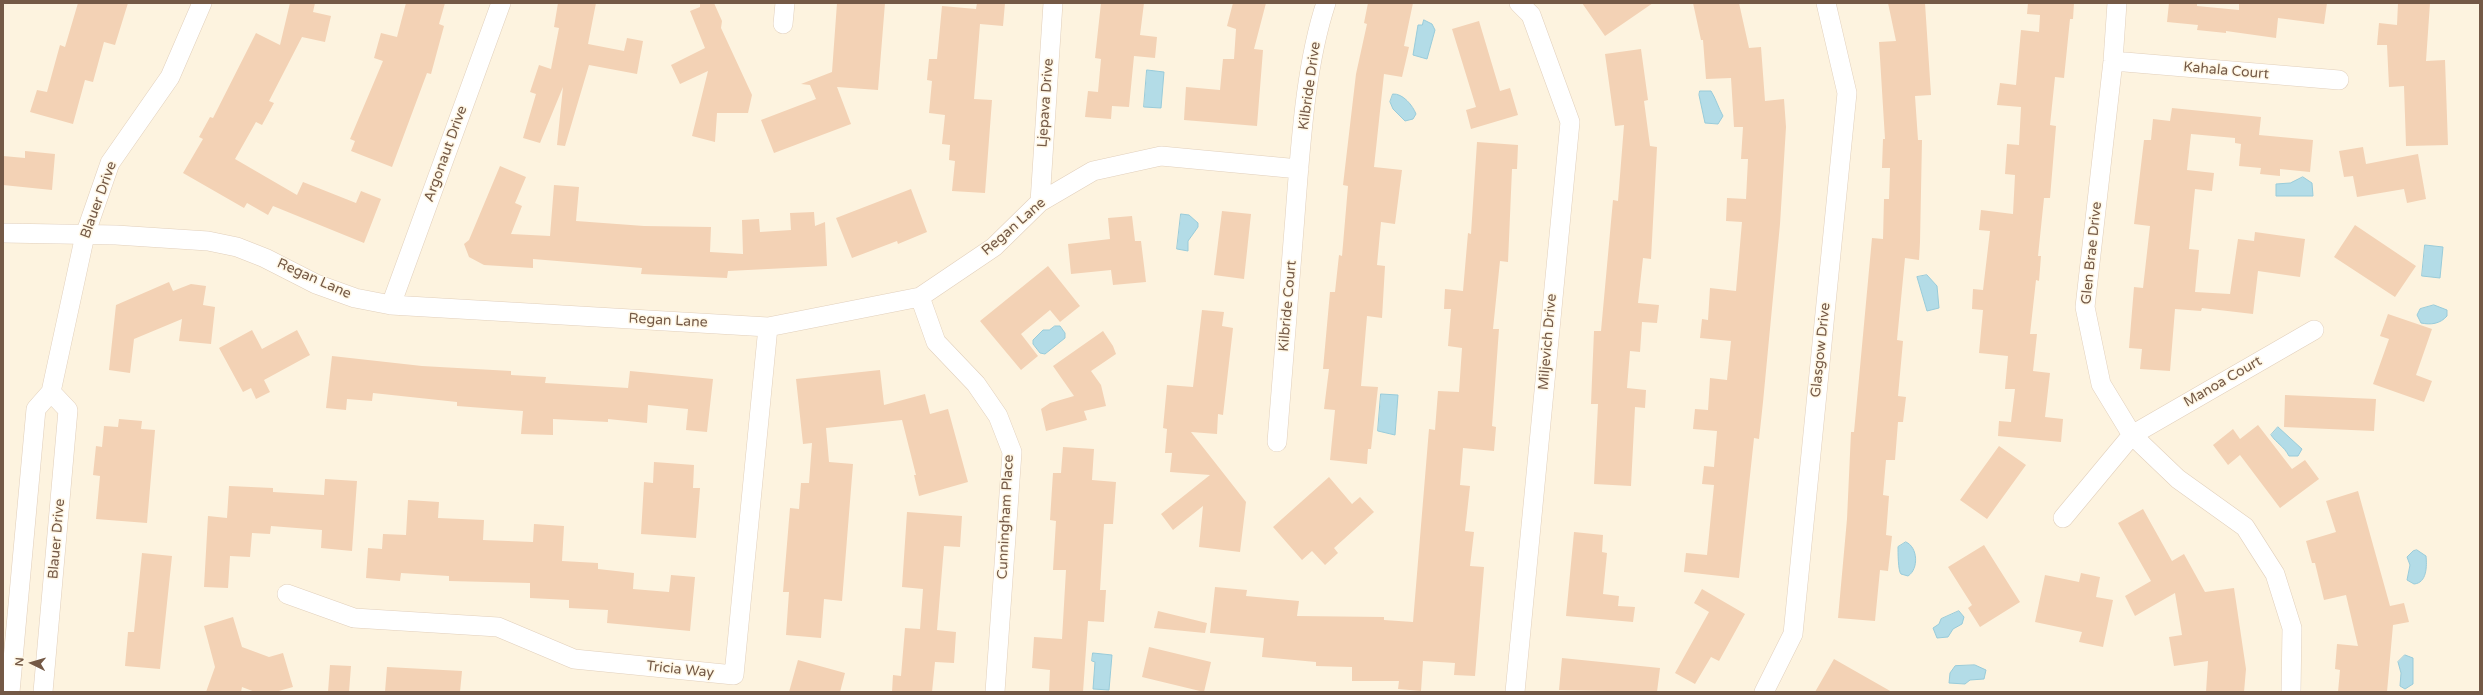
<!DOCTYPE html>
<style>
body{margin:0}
#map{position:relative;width:2483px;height:695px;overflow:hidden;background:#fdf3df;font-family:"Varela Round",sans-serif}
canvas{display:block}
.frame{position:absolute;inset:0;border:4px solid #745946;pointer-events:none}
.north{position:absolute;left:12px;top:643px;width:40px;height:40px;-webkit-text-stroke:3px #fff7e5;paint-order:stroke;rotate:275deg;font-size:11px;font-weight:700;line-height:16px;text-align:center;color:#745946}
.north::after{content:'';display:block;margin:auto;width:14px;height:18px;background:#745946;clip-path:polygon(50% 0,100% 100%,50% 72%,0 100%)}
</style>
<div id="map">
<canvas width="2483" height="695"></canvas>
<div class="frame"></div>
<div class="north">N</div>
</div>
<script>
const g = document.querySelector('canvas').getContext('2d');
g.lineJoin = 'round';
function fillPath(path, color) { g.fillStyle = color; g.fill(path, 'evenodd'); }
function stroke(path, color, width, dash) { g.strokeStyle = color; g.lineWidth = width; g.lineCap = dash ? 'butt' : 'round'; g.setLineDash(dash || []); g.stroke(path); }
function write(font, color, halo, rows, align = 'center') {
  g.font = font + ' "Varela Round",sans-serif'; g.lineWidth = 3; g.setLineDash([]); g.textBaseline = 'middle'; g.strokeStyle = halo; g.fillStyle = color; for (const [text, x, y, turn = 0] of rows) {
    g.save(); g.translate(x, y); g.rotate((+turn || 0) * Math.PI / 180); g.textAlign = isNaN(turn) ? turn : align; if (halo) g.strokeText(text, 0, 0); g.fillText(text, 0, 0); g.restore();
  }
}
const water = new Path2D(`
 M1424,20L1432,24L1435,30L1427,59L1413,55L1418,25H1422Z
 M1147,70L1164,72L1161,108L1144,107Z
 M1700,91H1711C1716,99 1718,107 1723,116L1718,124L1705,123L1699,95Z
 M1393,94C1403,93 1413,106 1416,114L1413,119L1405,121L1393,109L1390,102Z
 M2303,177L2312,183L2313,196H2276V184L2290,183Z
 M1181,214L1189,215L1198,223V227L1188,241V251L1177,249Z
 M2425,245L2443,247L2440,278L2422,276Z
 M1927,275L1937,286L1939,308L1927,311L1917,277Z
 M2434,305L2447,310V316C2440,324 2431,325 2421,323L2417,315L2420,309Z
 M1055,326H1060L1065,333V338L1045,354L1040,353L1033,344V340L1043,330H1049Z
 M1381,394L1398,395L1395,435L1378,431Z
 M2278,427L2302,449L2298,456H2289C2283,445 2277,444 2271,435Z
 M1906,542C1918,547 1919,569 1908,576L1901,574C1898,571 1898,552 1898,547Z
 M2417,550L2426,556C2427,566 2427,583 2414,584L2407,580L2410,565L2407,557L2413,551Z
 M1959,611L1964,617L1962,624L1953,629L1948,637L1937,638L1933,628L1939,624L1941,619Z
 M1093,653L1112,655L1109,690L1093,689L1095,662L1092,661Z
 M2405,655L2413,658V684L2405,689L2400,686L2401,673L2398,662Z
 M1975,665L1986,670L1984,679L1970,680L1965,684L1949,683L1950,673L1955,666Z`);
const building = new Path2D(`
 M78,3H128L115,45L104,42L93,82L85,80L73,124L30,112L37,90L47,92L60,45L65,47Z
 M290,3H315L313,12L331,16L325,42L302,37L269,101L274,103L262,125L256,122L235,159L297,195L303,182L356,203L361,191L381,199L364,243L273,206L268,215L247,203L244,208L183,173L203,139L199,137L210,117L213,118L256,33L280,45Z
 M406,3H445L439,24L444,26L431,74L427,73L392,167L351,151L355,141L350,139L383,61L374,58L381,33L397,37Z
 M558,3H596L588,44L624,51L627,38L643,41L637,74L589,65L565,146L557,145L563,87L540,143L523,138L536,94L530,92L539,65L551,69L559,28L554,27Z
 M700,3H714L722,21L721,28L752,95L748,113H717L715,142L692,136L708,71L680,84L671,65L705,48L690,11L700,7Z
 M837,3H885L878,90L837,87L851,124L774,153L761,120L816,99L810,85L801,84L832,72Z
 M977,3H1005L1003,26L980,24L974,99L992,100L985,193L952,191L955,161L949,160L950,145L942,144L945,115L929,113L932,81L927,80L929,59H937L942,6L976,9Z
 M1101,3H1144L1140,35L1157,37L1155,58L1134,56L1129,107L1112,106L1111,119L1085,117L1088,91L1098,92L1101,59L1095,58Z
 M1233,3H1266L1254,49L1263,50L1257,126L1184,120L1186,87L1220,90L1223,59H1234L1236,29L1227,26Z
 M1368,3H1413L1404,46L1409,47L1402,77L1384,74L1374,167L1402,170L1395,224L1381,222L1377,265L1385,266L1382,318L1367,316L1361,386L1378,387L1371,449H1368L1367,464L1330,460L1335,410L1324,409L1329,369H1323L1330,292H1335L1339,255L1342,256L1348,186L1343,185L1356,74L1367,24L1364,23Z
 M1582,3H1653L1605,36Z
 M1693,3H1739L1749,48L1761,47L1765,101L1784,99L1786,127L1780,224L1763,402L1759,439L1754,438L1739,578L1684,572L1686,553L1707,555L1714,485L1702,484L1704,466L1714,467L1717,431L1693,429L1695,409L1708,410L1710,378L1727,380L1731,341L1700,338L1702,319L1708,320L1710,288L1736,291L1742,222L1726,221L1727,198L1746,199L1748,159H1741L1743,127H1734L1731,78L1706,79L1703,40H1701Z
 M1888,3H1925L1931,95L1915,96L1918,140H1922L1920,242L1919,260L1905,258L1897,340L1903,341L1898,396L1906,397L1903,422H1898L1895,460H1886L1883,495L1889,496L1886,535L1892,536L1888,571L1880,570L1875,621L1838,618L1847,519L1851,432H1854L1872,238L1883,239L1884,199H1889L1890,168H1882L1883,139H1885L1879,42L1896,41Z
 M2028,3H2074L2073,19H2070L2064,78L2055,77L2050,125L2056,126L2050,198H2044L2038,256H2041L2039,281L2036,280L2030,334H2037L2033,371L2050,373L2045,417L2063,419L2061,442L1998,436L1999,421L2011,422L2015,389H2005L2008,356L1979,353L1983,310L1972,309L1973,289L1983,290L1990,231L1979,230L1981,210L2013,214L2015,175L2005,174L2007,144L2019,145L2021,107L1997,105L2000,83L2016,85L2021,30L2039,32L2040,15L2027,14Z
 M2169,3H2197V6L2239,10V3H2327L2324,24L2278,18L2276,38L2226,31V33L2197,30L2198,25L2167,22Z
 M2398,3H2430L2426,61L2445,60L2448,145L2406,146L2404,86L2389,87L2387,45H2377L2379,23L2397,25Z
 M1479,21L1500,91L1510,88L1518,115L1471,129L1466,110L1476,107L1452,29Z
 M1641,49L1648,100L1644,101L1650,146L1657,147L1651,259L1643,258L1638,303L1659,305L1657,323L1642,322L1640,352L1630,351L1627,388L1646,390L1645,408L1635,407L1631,486L1594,484L1598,404H1591L1594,331H1601L1613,200L1618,201L1624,125L1615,126L1605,54Z
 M2172,108L2261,117L2259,135L2313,140L2310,172L2280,169V176L2260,174L2261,168L2239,166L2241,144L2235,143V138L2191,134L2187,170L2214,173L2212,191L2195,189L2189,249L2199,250L2195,292L2230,294L2238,239L2254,241L2255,232L2305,239L2300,277L2258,271L2253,314L2202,308L2201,311L2175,309L2170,371L2140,369L2142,349L2129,348L2134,287L2143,288L2150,226L2134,224L2144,140H2151L2153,119L2170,121Z
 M1477,142L1518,145L1517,169H1512L1508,262L1500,261L1493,329H1499L1492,426L1496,427L1494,451L1463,448L1460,485L1470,486L1465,531L1474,532L1470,566L1484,567L1475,676L1454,675L1455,663L1423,661L1421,691L1398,689L1399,681H1352V667L1316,666V662L1262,657L1264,638L1210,633L1215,587L1247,590L1246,596L1299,601L1297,616L1384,617V620L1413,622L1429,429L1435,430L1438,391L1459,392L1462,348L1448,346L1451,309H1444L1445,289L1463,291L1468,233L1471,234Z
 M2363,147L2366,164L2418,154L2426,199L2407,203L2404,189L2357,197L2353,176L2344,177L2339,151Z
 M25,151L55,154L52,190L3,185V156L25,158Z
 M500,166L526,177L515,203L522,206L511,234L550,236L554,185L579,187L576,221L644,226L711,227L710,252L743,254L742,220L759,219L760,232L791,230L790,213L814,212L815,226L825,222L827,266L728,271L727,278L641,274L642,268L533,259V268L484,265L469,257L464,244L469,240Z
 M911,189L927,232L898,244L897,241L852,258L836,218Z
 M1222,211L1251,214L1244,279L1214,275Z
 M1132,216L1135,241H1141L1146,282L1113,285L1111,270L1071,274L1068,244L1110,239L1108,218Z
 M2355,225L2416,266L2395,297L2334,257Z
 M1048,266L1080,306L1060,322L1050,310L1021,334L1038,356L1021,370L980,321Z
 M169,282L173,291L191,284L206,286L203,305L215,307L211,344L179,341L182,319L134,339L130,373L109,370L116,305Z
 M1202,310L1224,312L1222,326L1233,328L1223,415L1218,414L1217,434L1191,432L1246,502L1240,552L1199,547L1203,506L1173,530L1161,514L1210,475L1170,472L1172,453H1165L1167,429L1163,428L1167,385L1193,387Z
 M2388,314L2432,329L2416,375L2432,381L2424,402L2373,384L2389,339L2380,336Z
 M252,330L262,349L297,330L310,355L264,380L270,392L256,399L251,388L243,392L219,348Z
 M1103,331L1113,346L1116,354L1091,371L1101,385L1106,406L1084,411L1087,420L1046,431L1041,409L1050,403L1074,396L1053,366Z
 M332,356L422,366L511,371V375L546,377L545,383L628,388L630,371L713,379L707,432L686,430L688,409L648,405L647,423L608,419V422L553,419V435L521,434L523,411L457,406V402L373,393L372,401L347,399L346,410L326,408Z
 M880,370L884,405L925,394L930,414L948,409L968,482L919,496L914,475H916L902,420L826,428L829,462L853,464L842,601L824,599L821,638L786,635L789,592H783L790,508L799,509L801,483H809L812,443L803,444L796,379Z
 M2285,395L2376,399L2374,431L2284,427Z
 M119,419L142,421L141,429L155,430L147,523L96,519L100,476L93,475L96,446L102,447L104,426L118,427Z
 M2258,425L2292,469L2305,460L2319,479L2280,508L2240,455L2228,465L2213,445L2233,429L2240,439Z
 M1999,446L2026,465L1987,519L1960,500Z
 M1063,447L1094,449L1092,480L1116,482L1113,524H1104L1100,590H1106L1104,622L1088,621L1083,692H1049L1050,670L1032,668L1034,637L1062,639L1066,570H1053L1056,521L1050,520L1053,473H1061Z
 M654,462L694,465L693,488H700L696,538L641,534L644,482L653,483Z
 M1329,477L1352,504L1360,497L1374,512L1334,548L1338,553L1325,565L1312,551L1302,560L1273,527Z
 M325,479L357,481L352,551L321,548L322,530L271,526L270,534L252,533L250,557L230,556L228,588L204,587L208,516L227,518L229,486L273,488V492L324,495Z
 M2358,491L2390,606L2404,603L2409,622L2393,625L2387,692H2338L2340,670L2335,669L2337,644L2358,646L2346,595L2324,600L2315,563H2312L2306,541L2336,532L2326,501Z
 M408,500L439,502L438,518L484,520L483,540L533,542L534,524L564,526L562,561L598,563V569L634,573L633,589L669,592L671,575L695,577L690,631L607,623L608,610L569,608V600L530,598V583L449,581V576L401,573L400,581L366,578L368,548L382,549L383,534L406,535Z
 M2143,509L2172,561L2184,554L2205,592L2234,588L2246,669L2244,692H2206L2208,661L2174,666L2169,637L2182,635L2175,593L2135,616L2125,596L2151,581L2118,523Z
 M907,512L962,516L960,547L944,546L937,630L956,632L954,663L935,662L932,692H892L893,675L901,676L905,628L920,629L923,589L902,587Z
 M1574,532L1603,535L1602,552L1607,553L1603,594L1619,596L1618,606L1635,607L1633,622L1566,616Z
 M1984,545L2020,602L1980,627L1968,608L1972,605L1948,567Z
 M142,553L172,556L160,669L125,666L128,632H134Z
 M2081,573L2100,577L2096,597L2113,600L2103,647L2079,642L2082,632L2035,622L2045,575L2079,582Z
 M1702,589L1745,614L1719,661L1711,657L1695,684L1675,673L1709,612L1694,603Z
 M1158,611L1207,623L1205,633L1154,628Z
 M233,617L242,647L269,657L283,653L293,687L275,692H255L242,687L241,692H206L215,667L204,626Z
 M1149,647L1211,662L1204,692L1142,677Z
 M1562,658L1660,668L1657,692L1559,690Z
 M1834,659L1892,692H1815Z
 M798,660L845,673L840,692H789Z
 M330,665L351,666L349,692H328Z
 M387,667L462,671L460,692H385Z`);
const minor = new Path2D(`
 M2117,3L2113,61L2085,307L2101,384L2132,435L2178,479L2245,527L2275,574L2292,628L2291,692
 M783,24L785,3
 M2113,61L2339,80
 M1040,202L1053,3
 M3,233L116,235L208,241L237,247L265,258L316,284L355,298L391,305L768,327L920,297L994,247L1040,202L1093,171L1161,156L1299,169
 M920,297L936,342L976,384L998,416L1012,452L995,692
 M391,305L501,3
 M1277,442C1283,363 1290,283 1296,203C1301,140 1306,63 1326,3
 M2063,518L2132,435L2314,330
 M287,594L354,618L498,627L574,659L734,675L768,327
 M10,692L36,409L51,392L85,235L110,163L170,77L202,3
 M43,692L68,410L51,392
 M1515,692L1570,122L1531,15L1519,3
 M1764,692L1793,634L1847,93L1826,3`);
const streetNames = [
 ["Kahala Court",2226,71,5],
 ["Kilbride Drive",1310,86,-82],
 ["Ljepava Drive",1046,103,-86],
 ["Argonaut Drive",446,154,-70],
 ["Blauer Drive",99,200,-70],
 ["Regan Lane",1014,227,-41],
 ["Glen Brae Drive",2092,253,-84],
 ["Regan Lane",314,279,24],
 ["Kilbride Court",1288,306,-85],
 ["Regan Lane",668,321,3],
 ["Miljevich Drive",1548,342,-85],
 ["Glasgow Drive",1821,350,-84],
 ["Manoa Court",2223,382,-30],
 ["Cunningham Place",1006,517,-87],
 ["Blauer Drive",57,539,-85],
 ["Tricia Way",680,670,6]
];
fillPath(water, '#b3dce7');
stroke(water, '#99cbd9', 1);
fillPath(building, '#f3d2b5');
stroke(minor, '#e1cfbb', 20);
stroke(minor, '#fff', 19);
write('14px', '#745946', '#fff7e5', streetNames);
</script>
